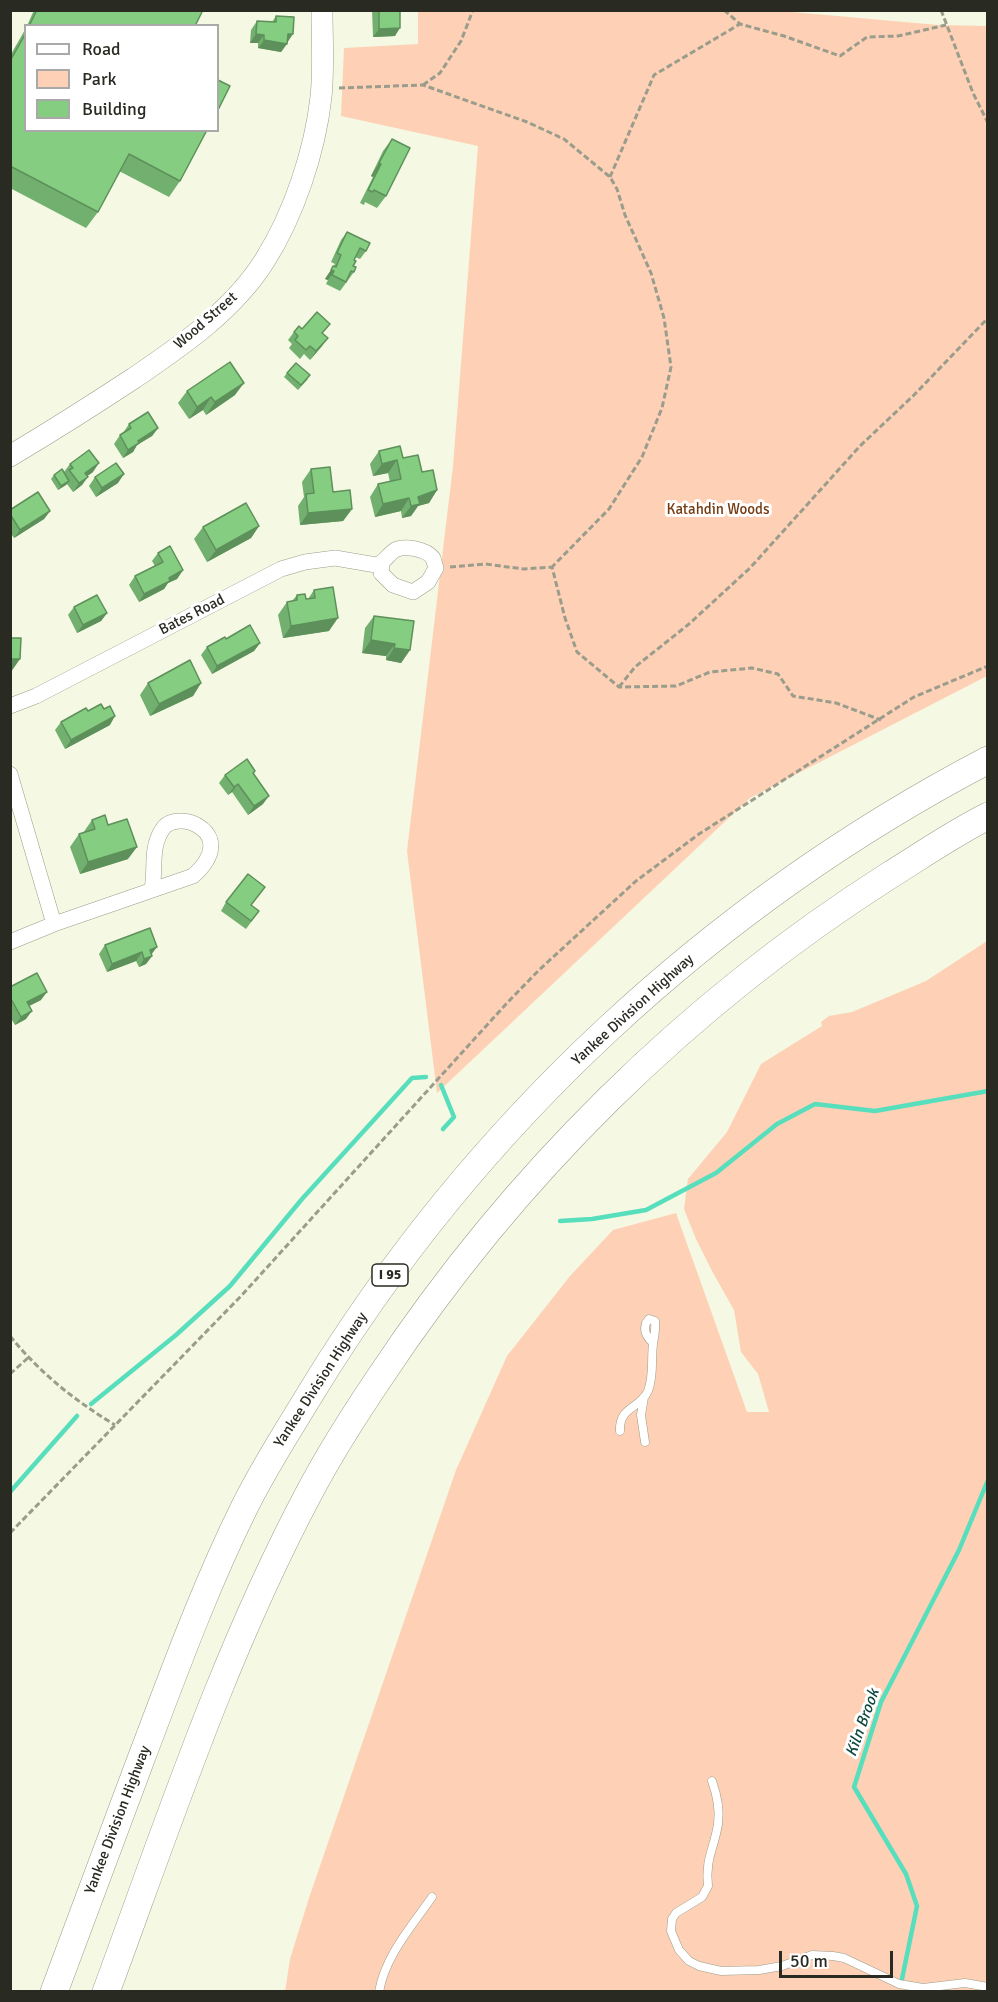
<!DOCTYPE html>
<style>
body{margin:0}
#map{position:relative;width:998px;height:2002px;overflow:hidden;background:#f5f8e2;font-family:Signika,sans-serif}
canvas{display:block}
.frame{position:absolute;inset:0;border:12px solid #292a22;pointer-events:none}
.legend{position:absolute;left:24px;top:24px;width:195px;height:108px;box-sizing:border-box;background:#fff;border:2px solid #a9aaa7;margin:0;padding:8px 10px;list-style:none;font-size:18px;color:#292a22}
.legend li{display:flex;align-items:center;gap:12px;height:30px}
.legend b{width:30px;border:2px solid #a9aaa7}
.scale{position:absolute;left:779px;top:1951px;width:114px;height:27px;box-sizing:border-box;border:3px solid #292a22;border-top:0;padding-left:8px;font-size:18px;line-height:21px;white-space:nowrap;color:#292a22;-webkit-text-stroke:4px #fff;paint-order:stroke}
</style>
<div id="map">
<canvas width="998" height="2002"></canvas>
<div class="frame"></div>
<ul class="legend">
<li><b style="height:8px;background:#fff"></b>Road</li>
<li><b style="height:16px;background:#fed1b6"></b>Park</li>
<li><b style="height:16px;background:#85cd81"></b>Building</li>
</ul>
<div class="scale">50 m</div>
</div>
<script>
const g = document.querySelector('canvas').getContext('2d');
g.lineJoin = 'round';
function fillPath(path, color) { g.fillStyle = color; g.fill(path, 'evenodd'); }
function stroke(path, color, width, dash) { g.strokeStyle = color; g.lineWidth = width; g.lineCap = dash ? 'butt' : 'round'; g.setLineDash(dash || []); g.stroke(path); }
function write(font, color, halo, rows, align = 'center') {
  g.font = font + ' Signika,sans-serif'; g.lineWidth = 6; g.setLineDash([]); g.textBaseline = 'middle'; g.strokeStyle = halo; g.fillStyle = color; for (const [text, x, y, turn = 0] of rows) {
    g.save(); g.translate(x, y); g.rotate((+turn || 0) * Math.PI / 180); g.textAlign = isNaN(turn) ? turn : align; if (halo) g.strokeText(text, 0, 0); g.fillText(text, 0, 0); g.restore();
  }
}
const green = new Path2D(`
 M770,10L938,25L987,26V676L750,798L437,1093L407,851L453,466L478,146L341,116L344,48L418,44V11Z
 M987,941V1991L285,1992L290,1959L309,1898L456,1470L507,1356L570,1276L613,1230L676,1213L747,1412H769L758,1374L741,1352L734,1310L712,1271L696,1239L684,1209L688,1179L727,1132L761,1064L822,1026L821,1022L829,1016L852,1012L926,981Z`);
const stream = new Path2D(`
 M441,1085L454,1117L443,1129
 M560,1221L592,1219L646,1210L716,1173L777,1124L815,1104L875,1111L988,1091
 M91,1404L176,1335L230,1286L302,1199L412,1078L426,1077
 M10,1492L77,1416
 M902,1979L917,1906L906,1874L854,1787L881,1702L959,1550L988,1480`);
const path = new Path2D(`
 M724,10L740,24L784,36L840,56L867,37L898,36L946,25
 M941,10L973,93L988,123
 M423,85L440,73L461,41L473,10
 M339,88L423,85L527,122L564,139L610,177L617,189L625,215L651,273L664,318L671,367L662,408L642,457L609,509L552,567
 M610,177L654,75L740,24
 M450,567L485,564L524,569L552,567L565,618L577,652L619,687L676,686L710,672L752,668L778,674L793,696L836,703L881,720
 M619,687L635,667L689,624L750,568L860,446L914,395L988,318
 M10,1336C41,1374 74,1400 115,1425
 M10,1374L29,1357
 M10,1533L242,1295L507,1003L539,970L636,881L699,834L914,697L988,666`);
const lane = new Path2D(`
 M644,1397L641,1415L645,1442
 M620,1431C619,1406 640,1409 648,1391C654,1376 651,1359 653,1344C654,1336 656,1330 655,1321L649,1319L646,1323C644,1330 645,1334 650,1340
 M712,1781C717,1795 720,1810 718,1824C714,1849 705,1859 708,1886L702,1897L676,1913L672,1919L671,1931L679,1950L689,1961L699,1966L721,1971L759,1970L782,1966L812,1955L833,1956L844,1958L899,1984L923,1988L965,1983L988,1987
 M379,1992C385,1956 412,1926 432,1897`);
const street = new Path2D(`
 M10,706L36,696L281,569L305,562L335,558L376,565C385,563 387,555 395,550C405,545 426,549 433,558C433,559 436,567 436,568L428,582L413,592L393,585L381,573L382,564
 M10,774L54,924L193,876C242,833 176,806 162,830C150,849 156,869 152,889
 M10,942L54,924`);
const secondary = new Path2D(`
 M10,456C52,431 93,405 134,378C181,346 234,310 265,260C294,214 315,151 321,97C324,69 322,39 322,10`);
const highway = new Path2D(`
 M54,1992C83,1914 112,1837 141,1759C173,1675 204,1589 244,1508C264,1467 289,1429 312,1391C475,1124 711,905 988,760
 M106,1992C168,1824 225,1651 309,1493C330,1453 355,1414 380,1377C513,1176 687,1004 890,875C922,855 954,833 988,816`);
const wall = new Path2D(`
 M34,10H203L195,26H27Z
 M372,10H400L395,36L373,37Z
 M276,16L287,43L281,52L258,48V43H250L251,30L257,21L272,22Z
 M26,28V130H207L180,181L169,197L119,171L98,212L86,228L10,188V56Z
 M392,139L386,196L377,208L365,202L364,205L360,203L373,177L371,176L383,151Z
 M347,232L366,251L360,259L355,257L354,260V272L340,291L326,284L328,280L325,279L335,264L331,262L341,240Z
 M302,329L323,334L322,346L310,360L304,354L300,359L289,348L292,344L288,340L294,332Z
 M287,373L308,379L298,390L284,377Z
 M187,391L235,395L206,415L203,410L189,419L178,403Z
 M129,424L158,428L152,436L137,445L133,452L123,458L114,444L120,435L123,433Z
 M379,451L403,458L422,472L437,490L429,503L418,506L411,516L402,518L401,511L375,517L370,497L378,484L390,482L388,473L373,476L370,464Z
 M70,464L93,472L87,476L82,485L73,492L67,484L58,490L51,479L54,475H66L64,472Z
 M311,469L333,492L352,509L343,521L300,525L298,506L304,497L302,482Z
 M95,477L118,483L96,497L89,486Z
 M10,510L50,511L44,519L14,538L10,532Z
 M259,526L251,538L207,562L194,539L203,527Z
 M158,553L183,570L177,579L168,583L164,589L139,602L129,585L135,576L155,566L152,561Z
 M314,590L329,631L283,638L278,615L287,602L292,601L297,595L306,599H308Z
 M74,607L107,613L101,621L77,633L68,615Z
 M374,616L410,650L401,663L386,660V656L362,653L365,628Z
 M226,639L260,643L254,651L212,674L201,655L207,647Z
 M148,683H201L193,696L150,716L140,695Z
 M88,711L110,725L65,749L55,730L61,722Z
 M255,771L254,774L263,804L248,815L232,792L228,795L219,783L225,775Z
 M92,820L108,825L128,859L80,874L70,847L79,834L83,833Z
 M226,902L251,905L259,911L246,929L221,911Z
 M105,945L152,955V956L146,964L139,967L136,961L107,972L99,954Z
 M10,987L41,1000L29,1006L26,1019L15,1025L10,1017Z`);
const shadedWall = new Path2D(`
 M400,28L395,36L373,37L379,29Z
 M256,34L264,35L258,43H250Z
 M288,34H293L287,43Z
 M264,40L287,44L281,52L258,48Z
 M379,163L381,164L373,177L371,176Z
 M331,270L334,271L328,280L325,279Z
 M328,338L322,346L310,360L316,351Z
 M244,383L235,395L206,415L215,402Z
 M211,397L203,410L189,419L197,407Z
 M158,428L152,436L137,445L133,452L123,458L128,450L138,441Z
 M397,460L388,473L373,476L382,464Z
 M99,463L93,472L79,482L85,473Z
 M124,474L118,483L96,497L102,488Z
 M88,477L82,485L73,492L79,483Z
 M69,481L66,485L58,490L61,486Z
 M437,490L429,503L418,506L411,516L402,518L418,497Z
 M409,498L401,511L375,517L383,504Z
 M352,509L343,521L300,525L308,513Z
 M50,511L44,519L14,538L20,530Z
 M259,526L251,538L207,562L216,550Z
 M183,570L177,579L168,583L164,589L139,602L144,594L169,578Z
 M107,613L101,621L77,633L83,625Z
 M338,618L329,631L283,638L291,626Z
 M371,640L395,644L386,656L362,653Z
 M260,643L254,651L212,674L217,666Z
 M394,648L410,650L401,663L386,660Z
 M10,659H20L11,672H10Z
 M201,683L193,696L150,716L159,704Z
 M115,716L110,725L65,749L71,740Z
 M238,784L232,792L228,795L234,787Z
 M269,796L263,804L248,815L254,806Z
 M137,847L128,859L80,874L88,862Z
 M157,947L151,955L150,950Z
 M142,952L136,961L107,972L112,964Z
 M152,956L146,964L139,967L144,959Z
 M47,992L41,1000L21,1010L27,1002Z
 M32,1011L26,1019L15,1025L21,1017Z`);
const building = new Path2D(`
 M37,10H203L195,26H29Z
 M379,10H400V28L379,29Z
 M276,16L294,17L293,34H288L287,44L264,40V35L256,34L257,21L276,22Z
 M26,33V130H207L180,181L129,154L98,212L10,166V61Z
 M218,80L230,86L218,110Z
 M392,139L410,148L386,196L374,190L373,192L368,190L381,164L379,163Z
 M347,232L370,243L366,251L360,248L354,260L356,261L353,266L356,267L354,272L351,271L346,282L332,275L334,271L331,270L333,266L336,267L341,255L337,253Z
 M317,312L330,324L322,333L328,338L316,351L310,346L306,350L295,340L298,336L294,332L299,326L302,329Z
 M230,362L244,383L215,402L211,397L197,407L187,391Z
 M296,363L310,375L301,385L287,373Z
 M148,412L158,428L138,441L139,443L128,450L120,435L131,428L129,424Z
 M400,446L403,458L418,455L422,472L433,470L437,490L418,497L420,504L411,506L409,498L383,504L378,484L401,479L397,460L382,464L379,451Z
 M89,450L99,463L85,473L88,477L79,483L69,470L73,468L70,464Z
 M116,463L124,474L102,488L95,477Z
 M330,467L333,492L350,490L352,509L308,513L306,494L314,493L311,469Z
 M62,469L69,481L61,486L54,475Z
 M38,492L50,511L20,530L10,514V510Z
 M246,503L259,526L216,550L203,527Z
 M170,546L183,570L169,578L170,581L144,594L135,576L163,562L158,553Z
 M333,587L338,618L291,626L287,602L297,600V595L305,594L306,599L315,598L314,590Z
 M97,595L107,613L83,625L74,607Z
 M374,616L414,621L410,650L394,648L395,644L371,640Z
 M250,625L260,643L217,666L207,647L225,637L226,639Z
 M10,638H21L20,659H10Z
 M190,660L201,683L159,704L148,683Z
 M101,704L104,709L110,706L115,716L71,740L61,722L86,708L88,711Z
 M247,759L255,771L253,773L269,796L254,806L238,784L234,787L225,775Z
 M105,815L108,825L127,819L137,847L88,862L79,834L95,829L92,820Z
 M248,874L265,887L251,905L259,911L251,921L226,902Z
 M150,928L157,947L150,950L152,956L144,959L142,952L112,964L105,945Z
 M37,973L47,992L27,1002L32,1011L21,1017L10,997V987Z`);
const shields = [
 [390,1275,36]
];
const shieldNames = [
 ["I 95",390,1275]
];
const streetNames = [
 ["Wood Street",206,321,-41],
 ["Bates Road",192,615,-27],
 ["Yankee Division Highway",633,1010,-42],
 ["Yankee Division Highway",321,1380,-57],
 ["Yankee Division Highway",118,1820,-69]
];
const parkNames = [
 ["Katahdin Woods",718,510]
];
const waterNames = [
 ["Kiln Brook",863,1723,-70]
];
fillPath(green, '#fed1b6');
stroke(stream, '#57debc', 4.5);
stroke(lane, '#9b9d8a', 9);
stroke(street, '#9b9d8a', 16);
stroke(secondary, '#9b9d8a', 22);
stroke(highway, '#9b9d8a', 28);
stroke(path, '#9a9c8c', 3, [6, 3]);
stroke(lane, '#fff', 8);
stroke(street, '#fff', 15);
stroke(secondary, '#fff', 21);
stroke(highway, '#fff', 27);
fillPath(wall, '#72b06f');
fillPath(shadedWall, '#5d905a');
fillPath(building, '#85cd81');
stroke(building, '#5d905a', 1.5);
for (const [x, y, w] of shields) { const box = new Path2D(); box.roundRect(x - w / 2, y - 11, w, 22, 4.5); g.fillStyle = '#fff'; g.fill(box); stroke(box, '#292a22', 1.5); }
write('bold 14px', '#292a22', null, shieldNames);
write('15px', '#292a22', '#fff', streetNames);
write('15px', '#743b11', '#fff', parkNames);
write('italic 16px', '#0d483b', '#fff', waterNames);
</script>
